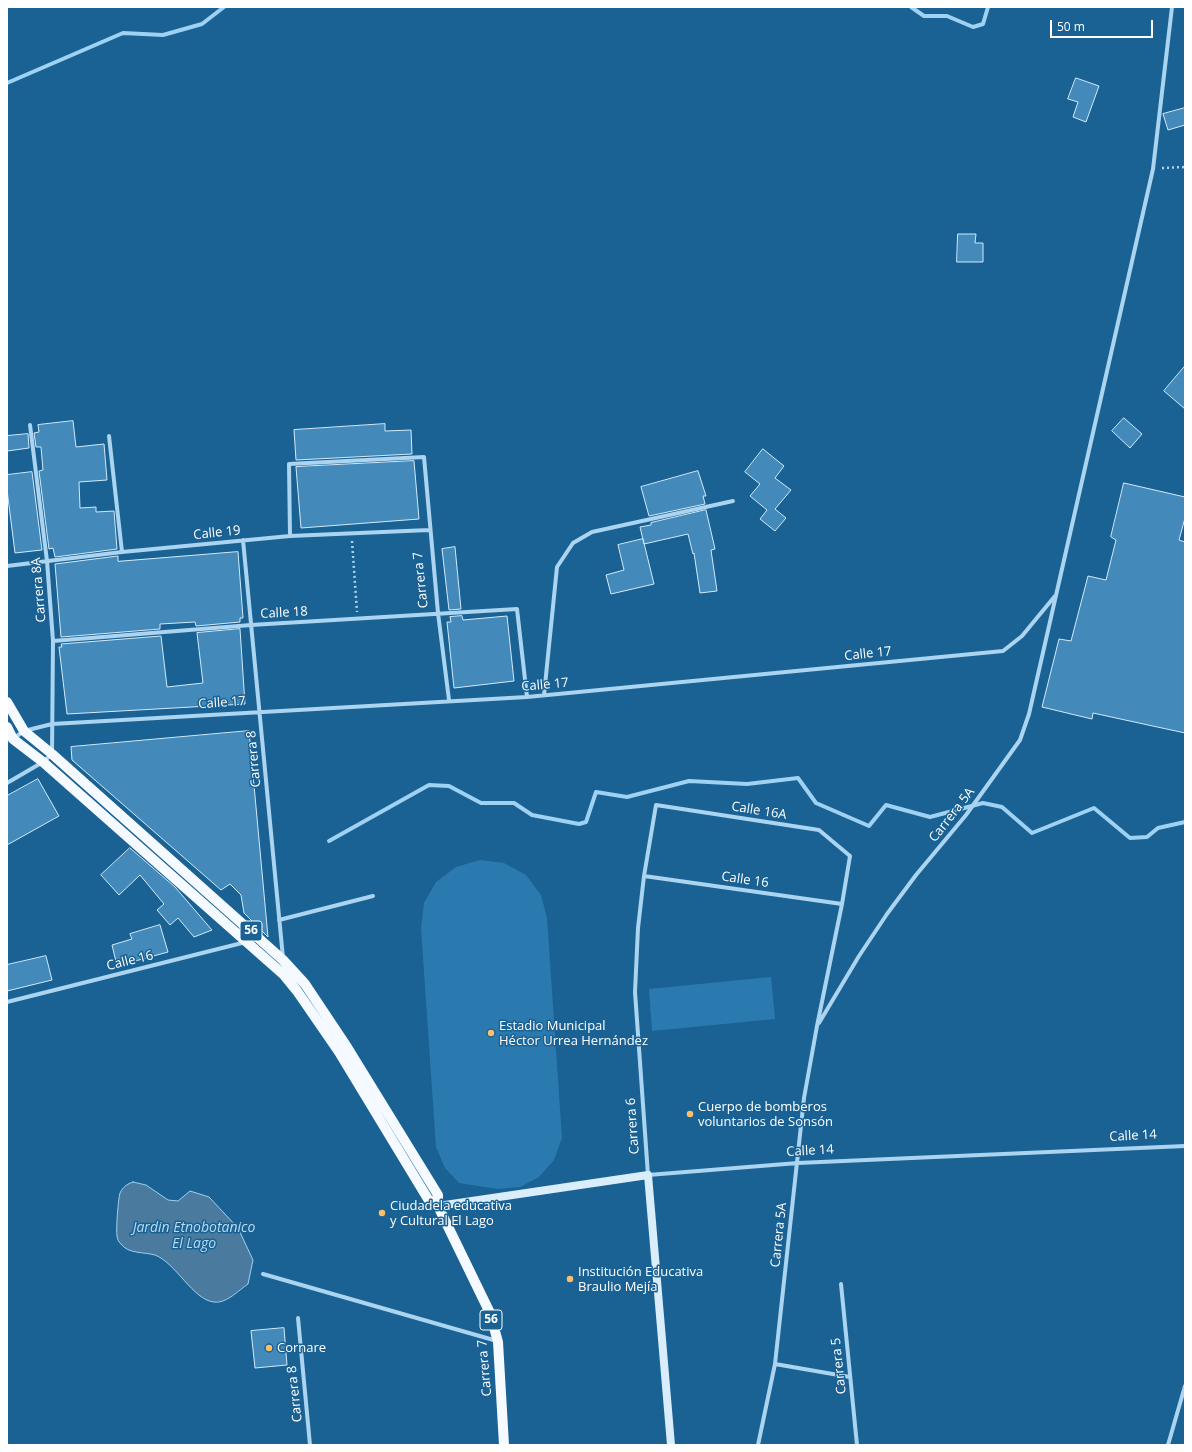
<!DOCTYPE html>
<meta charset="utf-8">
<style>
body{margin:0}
#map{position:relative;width:1192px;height:1452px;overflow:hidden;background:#1a6194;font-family:"Open Sans",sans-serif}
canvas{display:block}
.frame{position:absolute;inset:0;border:8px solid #fff;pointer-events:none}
.scale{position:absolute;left:1050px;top:20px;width:103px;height:18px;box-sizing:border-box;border:2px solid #fff;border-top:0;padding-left:5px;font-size:12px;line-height:14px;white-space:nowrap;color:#fff;-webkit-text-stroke:3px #1a6194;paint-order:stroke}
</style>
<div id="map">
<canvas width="1192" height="1452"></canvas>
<div class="frame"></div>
<div class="scale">50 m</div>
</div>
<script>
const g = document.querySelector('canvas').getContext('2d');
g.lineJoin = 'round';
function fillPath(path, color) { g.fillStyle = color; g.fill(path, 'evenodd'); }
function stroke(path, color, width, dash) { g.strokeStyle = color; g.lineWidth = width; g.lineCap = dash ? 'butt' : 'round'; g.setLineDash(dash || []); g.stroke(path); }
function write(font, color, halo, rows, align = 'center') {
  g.font = font + ' "Open Sans",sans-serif'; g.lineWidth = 3; g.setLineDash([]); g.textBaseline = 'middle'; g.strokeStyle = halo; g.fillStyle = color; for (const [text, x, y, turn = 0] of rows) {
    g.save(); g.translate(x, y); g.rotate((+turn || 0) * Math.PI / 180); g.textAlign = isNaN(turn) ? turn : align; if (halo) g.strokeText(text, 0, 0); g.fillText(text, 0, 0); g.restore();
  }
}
const green = new Path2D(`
 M480,860L504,863L526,875L541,895L547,918L562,1138L554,1160L539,1177L520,1187L498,1189L459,1183L445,1168L436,1147L421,928L424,903L436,882L456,867Z
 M771,977L775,1019L652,1031L649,989Z`);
const water = new Path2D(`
 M133,1182L146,1185L168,1200L178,1201L190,1191L209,1197L238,1228L253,1260L248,1284C239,1290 226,1304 214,1302C193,1300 176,1263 155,1255C145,1252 128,1254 121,1244C119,1243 117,1238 117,1236C116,1229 118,1200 120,1193C123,1187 127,1184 133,1182Z`);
const stream = new Path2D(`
 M911,7L924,16H947L973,27L983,24L988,7
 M7,83L123,33L163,35L202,24L224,7
 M329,841L429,785L449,786L481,803H514L532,815L579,824L586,822L596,792L627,797L689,781L747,784L798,778L816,803L869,826L886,805L930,817L983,803L1002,807L1032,833L1094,808L1130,838L1147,837L1158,828L1185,822`);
const building = new Path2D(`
 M1076,78L1099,86L1086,122L1073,117L1078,102L1068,99Z
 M1185,108V125L1168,130L1163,114Z
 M958,234H976L975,243H983V262H957Z
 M1185,366V409L1164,391Z
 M1124,418L1142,434L1130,448L1112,431Z
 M73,421L76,447L104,444L107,480L79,482L80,508L96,507V512L114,511L117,549L55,557L53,548L49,549L39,471L43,470L41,447H36L34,433L39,432L38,425Z
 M385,424V431L411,430L412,454L296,460L294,430Z
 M28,434L29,448L7,451V436Z
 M763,449L784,466L775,478L791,490L775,509L786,518L775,531L760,519L767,510L750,496L760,484L745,472Z
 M414,461L419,519L301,528L296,467Z
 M698,471L706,496H703L705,504L649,516L641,487Z
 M32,472L42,550L15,553L7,490V475Z
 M1124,483L1185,497V518L1179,540L1185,542V733L1093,713L1092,719L1042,707L1059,639L1071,641L1088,576L1106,580L1116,540L1111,537Z
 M706,510L715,549L711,550L717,591L700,593L694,553L693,554L688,534L644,544L640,527L651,525V523Z
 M643,539L654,584L611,594L606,575L624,570L618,545Z
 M455,547L461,609L449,610L442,549Z
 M238,552L243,618H240V622L196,626L195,622L160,624V629L61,637L55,564L118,556V561Z
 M462,616L463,620L507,616L514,681L454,688L447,622H451L450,617Z
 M240,629L245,704L67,714L59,647H62L61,644L161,636L167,687L203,683L197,633Z
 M249,731L268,937L244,913L241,895L230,884L221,890L72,760L71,747Z
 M38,779L59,816L7,845V796Z
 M130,848L175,887L212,930L194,937L178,918L170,925L157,910L164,904L140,875L119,895L101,875Z
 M160,925L168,952L117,966L112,945L132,939L130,934Z
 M46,956L52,980L7,991V965Z
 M284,1328L287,1365L255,1368L251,1331Z`);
const path = new Path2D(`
 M1162,168L1185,167
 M352,541L357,612`);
const street = new Path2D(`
 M109,436L122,552
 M290,536L289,464L424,457L438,613L449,700
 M243,540L283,958
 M7,566L122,552L290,536L429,530
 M53,641L251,625L517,609L527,697
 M544,695L557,567L573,543L592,532L733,501
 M14,738L24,731L52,724L527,697L1003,651L1022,636L1055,596
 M7,783L43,762L52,754L53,641L47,561L30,425
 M644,876L842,904
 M279,920L373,896
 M7,1002L246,942L256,936
 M819,1023L859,956L887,914L916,875L966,815L1020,740L1029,714L1153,169L1172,7
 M263,1274L497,1341
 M841,1284L857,1445
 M298,1318L310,1445
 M775,1364L850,1377
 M758,1445L775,1364L804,1098L817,1026L842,904L850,856L819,830L656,805L644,876L638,928L635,992L648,1175L798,1163L1185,1146
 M1168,1445L1185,1386`);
const secondary = new Path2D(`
 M438,1206L648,1175L671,1445`);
const primary = new Path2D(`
 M7,702L24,731L52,754L283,960L305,984L347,1047L438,1195V1206
 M7,727L13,739L43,762L284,975L297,991L339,1052L428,1199L438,1206L490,1313L498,1342L504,1445`);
const markers = [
 [491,1033,4,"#ffbf6a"],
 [690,1114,4,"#ffbf6a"],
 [382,1213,4,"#ffbf6a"],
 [570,1279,4,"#ffbf6a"],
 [269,1348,4,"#ffbf6a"]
];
const shields = [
 [251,931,22],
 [491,1320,22]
];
const shieldNames = [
 ["56",251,931],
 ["56",491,1320]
];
const streetNames = [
 ["Calle 19",217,533,-6],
 ["Carrera 7",421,580,-96],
 ["Carrera 8A",39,590,-95],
 ["Calle 18",284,613,-3],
 ["Calle 17",868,654,-6],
 ["Calle 17",545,685,-5],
 ["Calle 17",222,703,-4],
 ["Carrera 8",254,759,-95],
 ["Calle 16A",759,811,9],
 ["Carrera 5A",952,815,-52],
 ["Calle 16",745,880,8],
 ["Calle 16",130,961,-14],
 ["Carrera 6",633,1126,-94],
 ["Calle 14",1133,1136,-3],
 ["Calle 14",810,1151,-3],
 ["Carrera 5A",779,1235,-84],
 ["Carrera 5",839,1366,-96],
 ["Carrera 7",485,1368,-95],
 ["Carrera 8",295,1394,-96]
];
const poiNames = [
 ["Estadio Municipal",499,1026],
 ["Héctor Urrea Hernández",499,1041],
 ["Cuerpo de bomberos",698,1107],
 ["voluntarios de Sonsón",698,1122],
 ["Ciudadela educativa",390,1206],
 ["y Cultural El Lago",390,1221],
 ["Institución Educativa",578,1272],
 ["Braulio Mejía",578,1287],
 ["Cornare",277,1348]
];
const waterNames = [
 ["Jardin Etnobotanico",194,1228],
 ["El Lago",194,1244]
];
fillPath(green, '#2a7ab0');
fillPath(water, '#4a7b9f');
stroke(water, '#9ed1f2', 1);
stroke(stream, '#9ed1f2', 4);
fillPath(building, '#438abb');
stroke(building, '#d2eafb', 1);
stroke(path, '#abd4f0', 2.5, [2, 3]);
stroke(street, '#abd4f0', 4);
stroke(secondary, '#d9edfb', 8);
stroke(primary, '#f4faff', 10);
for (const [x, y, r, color] of markers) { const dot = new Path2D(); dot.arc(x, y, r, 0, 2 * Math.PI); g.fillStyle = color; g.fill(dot); stroke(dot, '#1a6194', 1.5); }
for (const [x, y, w] of shields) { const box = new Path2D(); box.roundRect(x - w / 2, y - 10, w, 20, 3); g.fillStyle = '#1a6194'; g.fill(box); stroke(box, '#fff', 1); }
write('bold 12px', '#fff', null, shieldNames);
write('13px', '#fff', '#1a6194', streetNames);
write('13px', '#fff', '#1a6194', poiNames, 'left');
write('italic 14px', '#b8ddf6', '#1a6194', waterNames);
</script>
